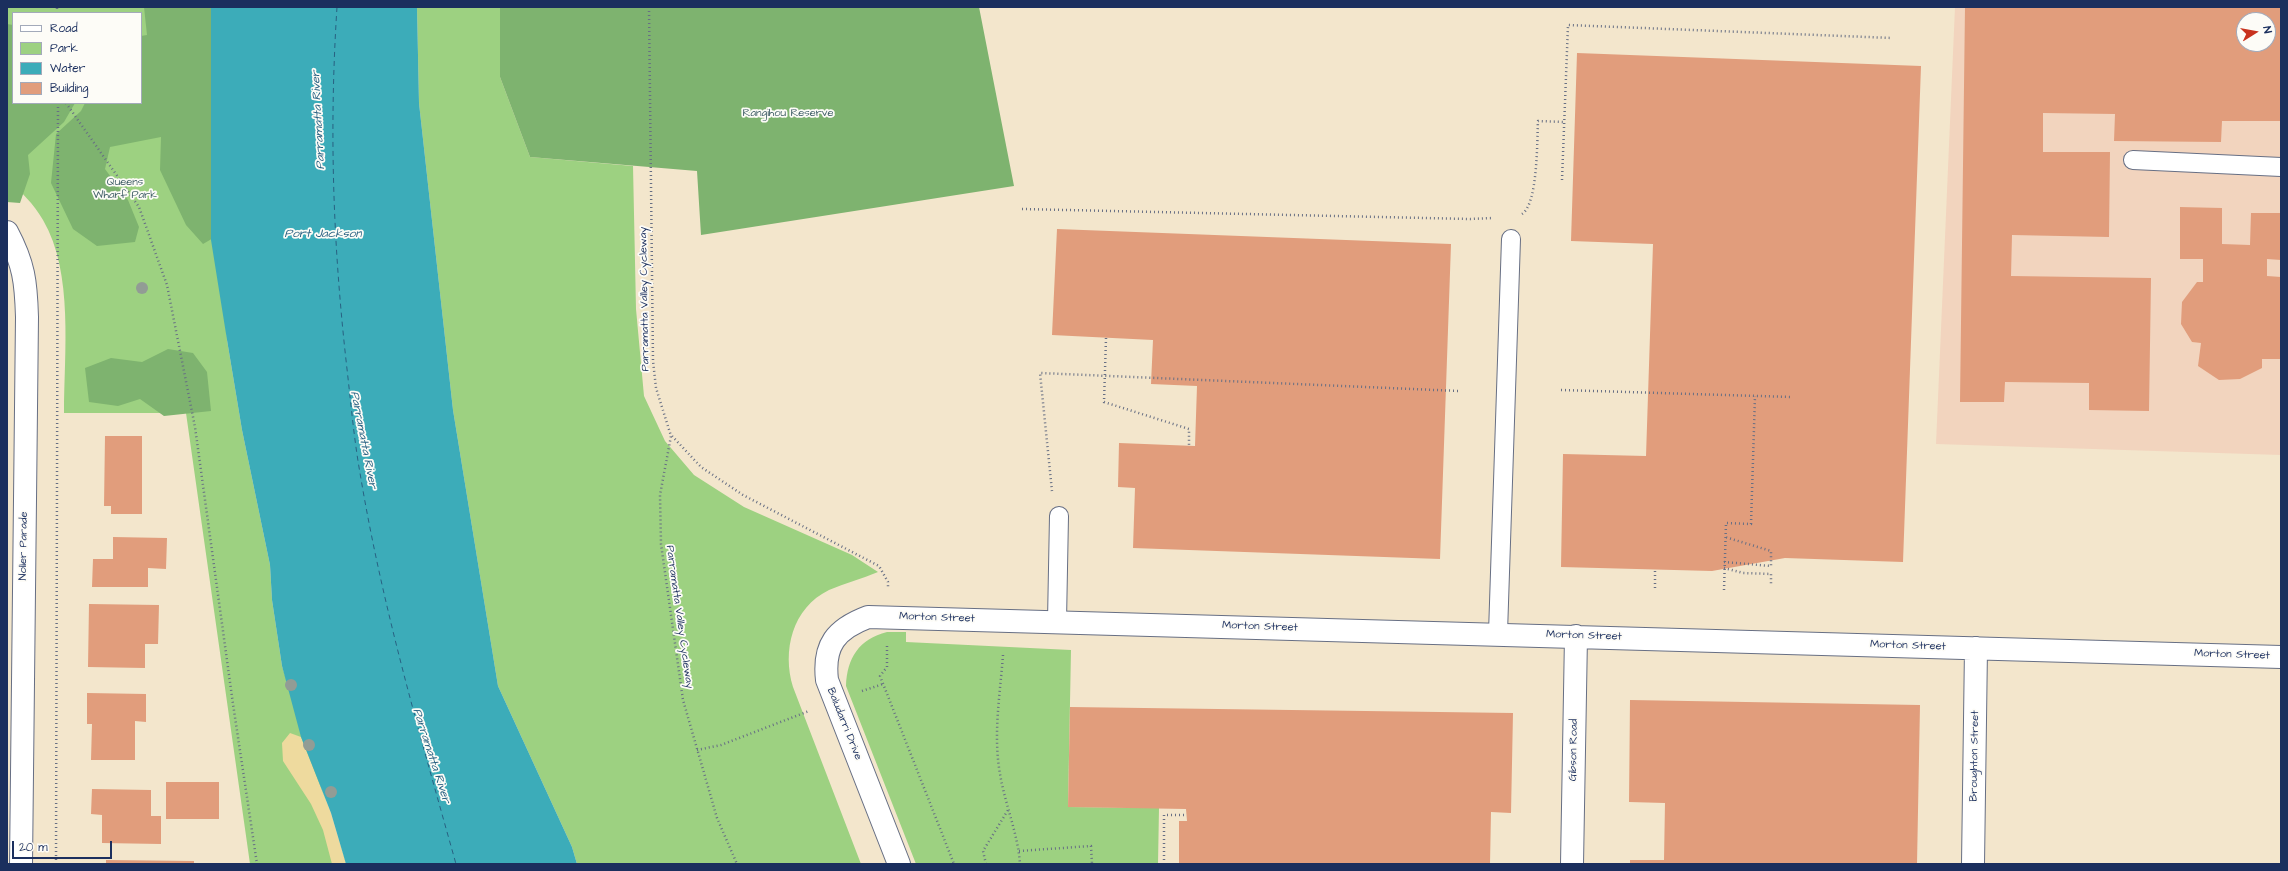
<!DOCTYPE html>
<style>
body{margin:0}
#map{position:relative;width:2288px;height:871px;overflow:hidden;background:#f3e6cc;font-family:"Architects Daughter",sans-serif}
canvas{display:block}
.frame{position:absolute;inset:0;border:8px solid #1b2f5e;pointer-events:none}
.legend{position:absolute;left:12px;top:12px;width:130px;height:92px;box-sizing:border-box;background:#fdfcf7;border:1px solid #a3aaba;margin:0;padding:5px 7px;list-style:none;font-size:12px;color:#1b2f5e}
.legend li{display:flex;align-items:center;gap:8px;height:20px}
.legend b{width:20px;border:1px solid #a3aaba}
.north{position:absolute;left:2236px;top:12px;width:40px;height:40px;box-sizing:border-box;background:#fdfcf7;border:1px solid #a3aaba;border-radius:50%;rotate:79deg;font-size:11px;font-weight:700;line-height:16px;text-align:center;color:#1b2f5e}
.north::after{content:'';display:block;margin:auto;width:14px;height:18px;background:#c8321e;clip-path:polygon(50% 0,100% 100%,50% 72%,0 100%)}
.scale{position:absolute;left:12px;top:841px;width:100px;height:18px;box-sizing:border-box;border:2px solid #1b2f5e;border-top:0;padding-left:5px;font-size:12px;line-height:14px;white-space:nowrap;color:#1b2f5e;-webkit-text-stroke:3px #fdfcf7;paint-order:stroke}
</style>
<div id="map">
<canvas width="2288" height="871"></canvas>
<div class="frame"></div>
<ul class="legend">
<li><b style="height:5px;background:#fff"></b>Road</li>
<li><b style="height:11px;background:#9dd181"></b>Park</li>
<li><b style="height:11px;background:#3cacb9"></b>Water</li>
<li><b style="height:11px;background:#e19d7c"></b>Building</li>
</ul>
<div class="north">N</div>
<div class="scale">20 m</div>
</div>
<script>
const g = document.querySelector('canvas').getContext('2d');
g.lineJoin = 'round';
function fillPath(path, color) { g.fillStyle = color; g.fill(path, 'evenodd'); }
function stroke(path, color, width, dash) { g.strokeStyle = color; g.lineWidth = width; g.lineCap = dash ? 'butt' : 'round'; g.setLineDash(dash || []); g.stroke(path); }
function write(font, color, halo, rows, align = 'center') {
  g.font = font + ' "Architects Daughter",sans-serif'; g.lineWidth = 3.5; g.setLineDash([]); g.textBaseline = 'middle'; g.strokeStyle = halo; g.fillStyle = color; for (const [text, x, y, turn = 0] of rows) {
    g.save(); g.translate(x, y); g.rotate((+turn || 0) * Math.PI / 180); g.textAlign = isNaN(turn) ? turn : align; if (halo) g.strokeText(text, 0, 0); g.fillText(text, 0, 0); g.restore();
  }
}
const built = new Path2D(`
 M1955,7H2281V455L1936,444ZM2244,20H2268V44H2244Z`);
const green = new Path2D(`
 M7,7H211L227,340L242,430L270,565L272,600L282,666L346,864H250L186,413H64C64,353 74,273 43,220C34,204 20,191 7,178ZM13,13H141V103H13Z
 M417,7H500V77L530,157L633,166L636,309L644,396L665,441L694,475L744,507L852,555L878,572C862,579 845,583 829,590C792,608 782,651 793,687L861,864H577L572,847L498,686L453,410L419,103Z
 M887,632H906V642L1071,650L1068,807L1159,808L1158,864H916L846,686C847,658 859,639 887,632Z`);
const forest = new Path2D(`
 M144,7H242L220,234L203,244L186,225L160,170L161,137L110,147L105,169L128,200L139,227L135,242L97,246L73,229L51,183L56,134L81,111L85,103H141V36L147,35Z
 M500,7H979L1014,186L701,235L697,171L530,157L500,77Z
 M7,24L13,25V103H75L64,122L28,155L30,174L20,203L7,202Z
 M168,349L193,353L207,372L211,411L164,416L140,399L118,406L89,402L85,368L111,358L142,362Z`);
const sand = new Path2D(`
 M290,733L301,737L331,813L346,864H332L323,830L311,804L283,761L282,743Z`);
const water = new Path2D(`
 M211,7H417L419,103L453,410L498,686L572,847L577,864H346L331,813L301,737L282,666L272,600L270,565L242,430L227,340L211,240Z`);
const ferry = new Path2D(`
 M337,7C329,131 333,246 347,369C351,404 354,439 360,473C382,606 420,735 456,864`);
const building = new Path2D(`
 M1965,7H2281V121H2222L2221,142L2114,141L2115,114L2043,113V152H2110L2109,237L2012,235L2011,276L2151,278L2149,411L2089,410V383L2005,382L2004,402H1960ZM2244,20H2268V44H2244Z
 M1577,53L1921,66L1903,562L1785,558L1712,571L1561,567L1563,454L1646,456L1653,244L1571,241Z
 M2180,207L2222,208V244L2250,245L2251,213H2281V260L2267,259V276L2281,277V359H2262V368L2240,379L2219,380L2198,366L2201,343L2192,342L2181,324L2182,302L2197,282H2203V259H2180Z
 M1057,229L1451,244L1440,559L1133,548L1135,488L1118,487L1119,443L1195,446L1197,386L1151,384L1153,340L1052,335Z
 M105,436H142V514H111V506H104Z
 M113,537L167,538L166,569L148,568V587H92L93,559H113Z
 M89,604L159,605L158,644H145V668L88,667Z
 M87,693L146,694V722L135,721V760H91L92,724H87Z
 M1630,700L1920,705L1917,864H1630V860H1664L1665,803L1629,802Z
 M1070,707L1513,713L1511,813L1491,812L1490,864H1179V821H1187L1186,809L1068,807Z
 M166,782H219V819H166Z
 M92,789L151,790V816H161V844L102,843V815L91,814Z
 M106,860L194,861V864H106Z`);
const path = new Path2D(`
 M649,7L653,361L656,388L671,436L660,495L661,544L683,700L717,818L737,864
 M57,13V7
 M66,103L139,207L167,285L195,427L233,704L257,864
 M1562,180L1568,25L1892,38
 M1022,209L1470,219L1493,218
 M1522,214C1538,204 1537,140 1538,121L1564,122
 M1106,338L1104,402L1189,429V445
 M1561,390L1791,397
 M672,436L701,467L743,495L879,566L888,582V588
 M1052,491L1040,373L1459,391
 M1724,562L1771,566V551L1725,537
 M1724,568L1743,573L1771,574V584
 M1655,588V570
 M1724,590L1726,523L1751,524L1755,396
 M887,646V667L880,676L954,864
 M1003,655C1000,695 993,735 1000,774C1005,804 1018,834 1020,864
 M862,691L883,684
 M697,750L721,745L809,711
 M1019,851L1091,846L1092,864
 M56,864L58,103
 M986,864L983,851L1008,810
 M1164,864V815H1186`);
const lane = new Path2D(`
 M2133,160L2281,167
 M1057,621L1059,516
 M1498,633L1511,239`);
const street = new Path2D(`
 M7,232C24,264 26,282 27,317L21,864
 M899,864L827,680C823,645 836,629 868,617L2281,657
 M1572,864L1576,636
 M1973,864L1976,648`);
const trees = [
 [142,288],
 [291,685],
 [309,745],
 [331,792]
];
const parkNames = [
 ["Rangihou Reserve",788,114],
 ["Queens",125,183],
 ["Wharf Park",125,196]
];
const streetNames = [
 ["Parramatta Valley Cycleway",645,299,-91],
 ["Noller Parade",24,546,-89],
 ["Parramatta Valley Cycleway",679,617,82],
 ["Morton Street",937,618,2],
 ["Morton Street",1260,627,2],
 ["Morton Street",1584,636,2],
 ["Morton Street",1908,646,2],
 ["Morton Street",2232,655,2],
 ["Baludarri Drive",844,724,68],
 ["Gibson Road",1574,750,-89],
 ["Broughton Street",1975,756,-89]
];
const waterNames = [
 ["Parramatta River",319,120,-93],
 ["Port Jackson",323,234],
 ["Parramatta River",363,440,79],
 ["Parramatta River",431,756,72]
];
fillPath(built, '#f2d4be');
fillPath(green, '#9dd181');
fillPath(forest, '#7eb36f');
fillPath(sand, '#eeda9e');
fillPath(water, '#3cacb9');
stroke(ferry, '#286182', 1, [5, 4]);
fillPath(building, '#e19d7c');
stroke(lane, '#676f84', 20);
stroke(street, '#676f84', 24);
stroke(path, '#676f84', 2.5, [1, 3]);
stroke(lane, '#fff', 18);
stroke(street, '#fff', 22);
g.fillStyle = '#929c95';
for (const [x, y] of trees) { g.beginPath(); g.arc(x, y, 6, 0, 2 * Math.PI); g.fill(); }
write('11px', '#426068', '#fdfcf7', parkNames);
write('11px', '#1b2f5e', '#fdfcf7', streetNames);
write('italic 12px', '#286182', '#fdfcf7', waterNames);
</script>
